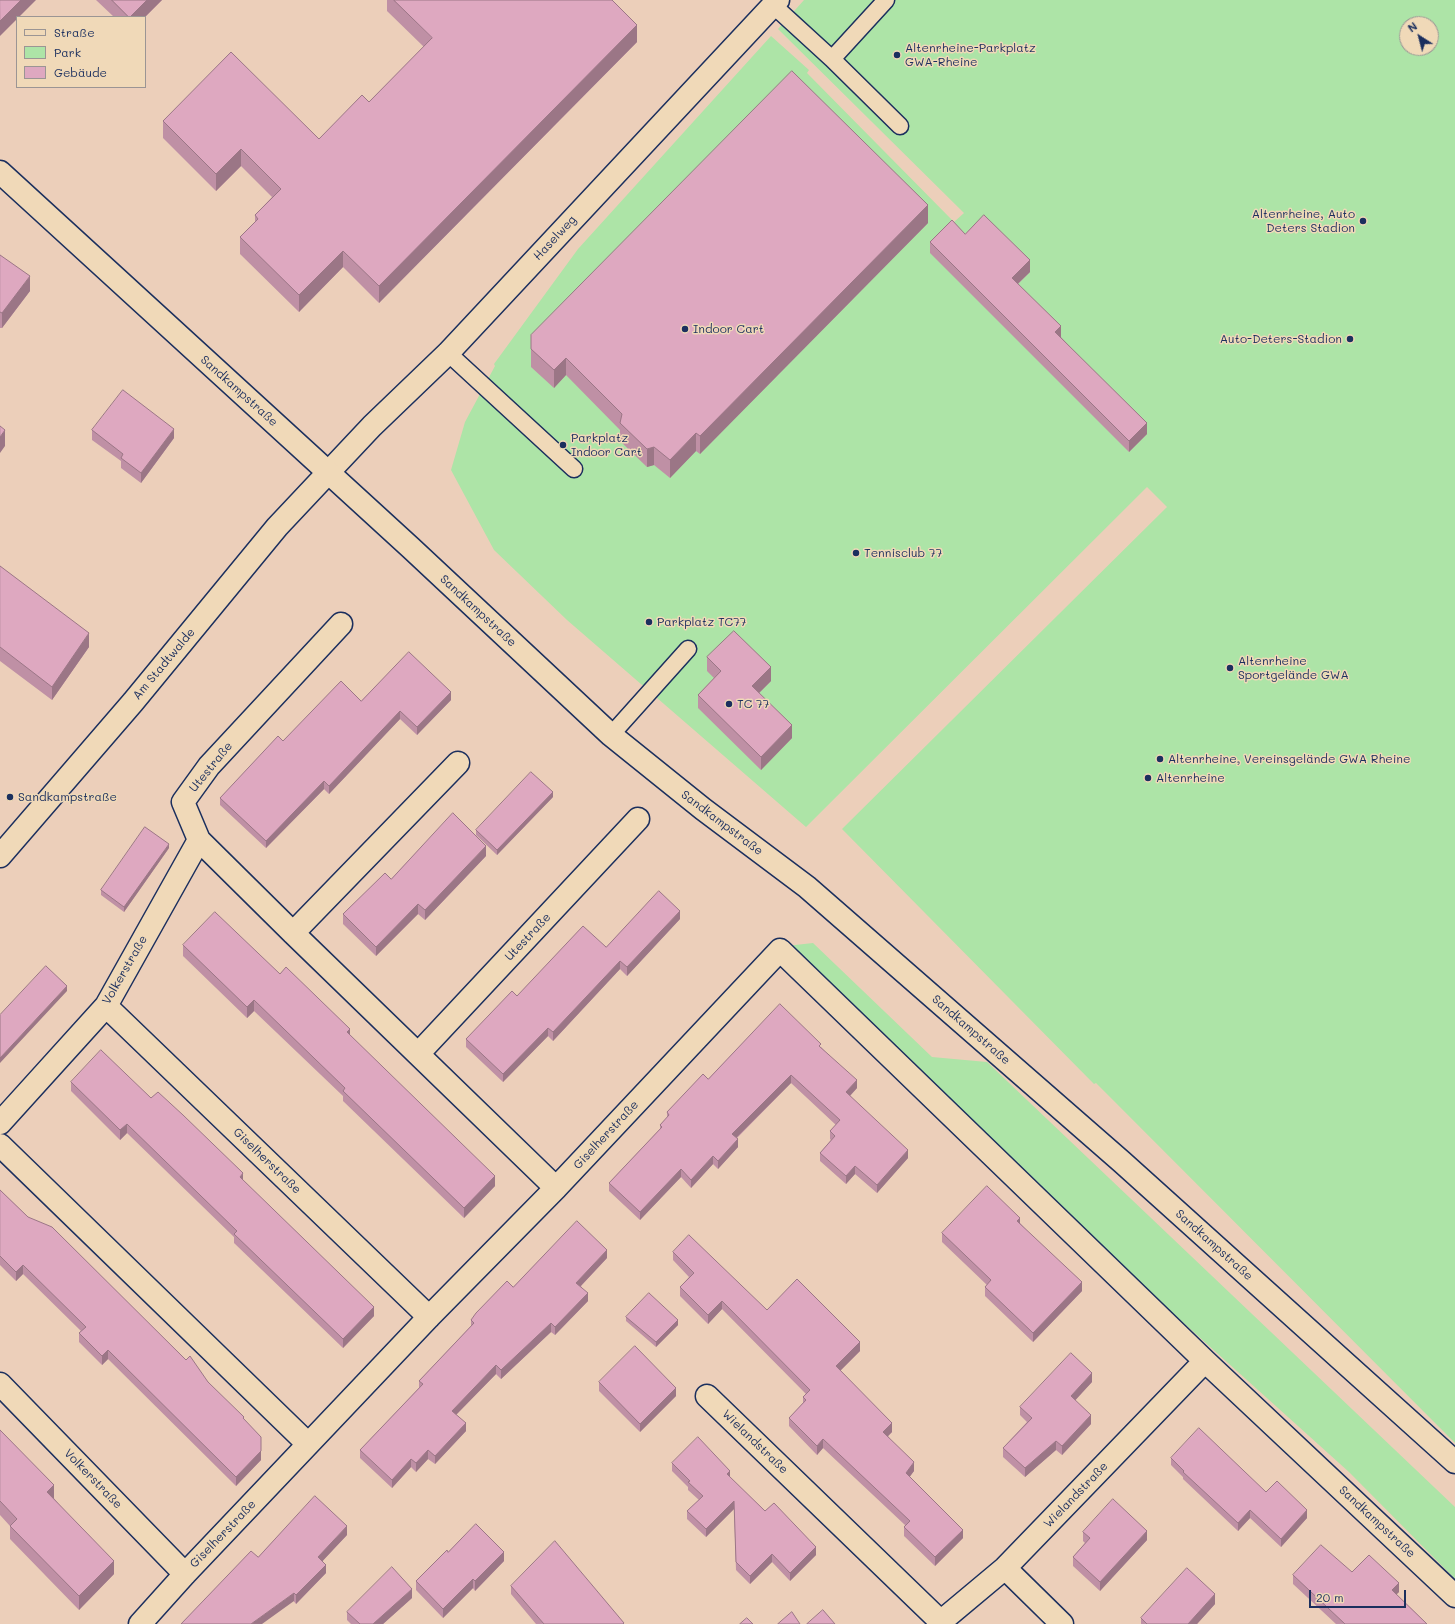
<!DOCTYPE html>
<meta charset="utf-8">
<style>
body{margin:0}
#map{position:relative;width:1455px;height:1624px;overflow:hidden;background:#eccfba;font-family:Mali,sans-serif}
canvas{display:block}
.legend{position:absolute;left:16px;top:16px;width:130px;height:72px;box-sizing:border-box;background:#f0d9b8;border:1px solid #9b9594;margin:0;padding:5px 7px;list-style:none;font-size:12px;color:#1b2f5e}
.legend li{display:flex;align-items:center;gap:8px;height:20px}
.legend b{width:20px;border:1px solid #9b9594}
.north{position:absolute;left:1399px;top:16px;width:40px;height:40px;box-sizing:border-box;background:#f0d9b8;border:1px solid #9b9594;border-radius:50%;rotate:324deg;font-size:11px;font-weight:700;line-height:16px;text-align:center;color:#1b2f5e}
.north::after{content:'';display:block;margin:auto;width:14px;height:18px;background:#1b2f5e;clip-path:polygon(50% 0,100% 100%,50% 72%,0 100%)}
.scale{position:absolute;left:1309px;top:1590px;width:97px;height:18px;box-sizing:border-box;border:2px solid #1b2f5e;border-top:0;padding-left:5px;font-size:12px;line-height:14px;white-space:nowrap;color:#1b2f5e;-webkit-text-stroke:3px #f0d9b8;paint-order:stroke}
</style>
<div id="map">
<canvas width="1455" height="1624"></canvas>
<ul class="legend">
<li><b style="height:5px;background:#f0d9b8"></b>Straße</li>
<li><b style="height:11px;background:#ade4a7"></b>Park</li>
<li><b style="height:11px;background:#dea8c0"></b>Gebäude</li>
</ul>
<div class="north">N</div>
<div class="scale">20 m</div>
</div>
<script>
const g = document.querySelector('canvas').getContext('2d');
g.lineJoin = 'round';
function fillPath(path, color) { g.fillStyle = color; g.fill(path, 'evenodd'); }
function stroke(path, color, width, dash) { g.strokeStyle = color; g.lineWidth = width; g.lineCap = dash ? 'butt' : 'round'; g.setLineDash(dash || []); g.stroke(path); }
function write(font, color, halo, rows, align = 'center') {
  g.font = font + ' Mali,sans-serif'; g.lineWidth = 3; g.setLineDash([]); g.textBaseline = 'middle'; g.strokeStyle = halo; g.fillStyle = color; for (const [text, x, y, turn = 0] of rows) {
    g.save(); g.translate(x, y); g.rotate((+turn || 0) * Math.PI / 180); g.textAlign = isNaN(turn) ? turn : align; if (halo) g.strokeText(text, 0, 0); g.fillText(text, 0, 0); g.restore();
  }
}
const green = new Path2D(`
 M804,0H1455V1443L1096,1083L1094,1084L842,829L1167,507L1147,487L806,827L567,620L494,550L451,470L465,422L495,366L494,364L578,249L771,36L809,70L807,73L954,222L964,213L778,29ZM1407,24H1431V48H1407Z
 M813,943L932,1057L987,1062L1455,1507V1579L1349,1472L1056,1208L786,946Z`);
const lane = new Path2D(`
 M773,5L832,59L886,0
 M832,59L900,126
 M448,353L574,469
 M611,735L688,649`);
const street = new Path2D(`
 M341,624L209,766L183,802L199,840L293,933L556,1188
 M0,856L133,702L277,527L372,426L448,353L778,0
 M293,933L458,763
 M106,1006L429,1317
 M418,1054L638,819
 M0,1123L106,1006L199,840
 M0,1145L308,1444
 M0,1384L185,1574
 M707,1396L941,1622
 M1005,1568L1062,1624
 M140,1624L185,1574L429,1317L556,1188L780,950L1205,1361L1455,1596
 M938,1624L1005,1568L1205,1361`);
const secondary = new Path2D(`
 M0,172L411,548L611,735L703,809L807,887L1122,1162L1455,1462`);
const wall = new Path2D(`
 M96,0H162L145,17H114Z
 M387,0H612L637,42L379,303L343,267L299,312L240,254V237L255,222V215L272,197L241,166L216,191L163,138V121L319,139L369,102L424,47L387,11Z
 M928,223L700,454L696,451L670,478L654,465L647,467L620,441V430L566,375L554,388L531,367V335Z
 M965,234L1030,272L1018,284L1061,337L1147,434L1129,452L930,253V242Z
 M0,255L30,291L2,328H0Z
 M92,430L174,438L141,483L121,468V461L92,440Z
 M0,566L89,647L52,700L0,661Z
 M707,657L771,681L759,693L792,738L761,770L698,708V695L714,678L707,671Z
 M451,700L417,735L400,719L329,794L324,789L266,848L220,805V798L283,741L361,701Z
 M553,797L497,855L476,835V830Z
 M169,848L124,912L101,895V890Z
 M486,856L425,920L418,914L376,956L343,924V914L391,879Z
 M680,919L627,976L620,969L553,1041L548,1036L503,1082L466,1047V1039L517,996L606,947Z
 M183,945L280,974L350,1036L495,1186L464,1218L343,1101V1096L254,1011L247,1018L183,956Z
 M821,1047L857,1088L850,1096L908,1158L877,1193L855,1174L846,1184L820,1161V1153L831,1140L830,1139V1131L836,1125L791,1083L737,1138L738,1147L718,1169L713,1164L691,1188L681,1177L640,1220L609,1191V1183L660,1129V1125L667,1118V1112L708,1079Z
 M71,1082L151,1098L243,1180L374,1316L343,1348L234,1243V1237L127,1133L120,1140L71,1091Z
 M0,1190L28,1217L208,1382L244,1420L261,1460L236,1486L108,1359L102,1365L79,1342V1333L81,1331L23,1274L16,1281L0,1265Z
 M1020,1223L1082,1291L1033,1342L985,1296V1287L987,1285L942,1242V1233Z
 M673,1252L767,1310L860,1351L840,1371L892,1432L888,1436L914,1471L909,1477L963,1538L935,1566L904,1536V1527L905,1525L823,1448L817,1455L789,1426V1418L803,1403V1397L806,1394L722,1309L708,1324L680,1296V1287L689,1277L673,1260Z
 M607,1258L581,1286L588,1301L555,1335L551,1332L501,1379L496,1374L456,1415L466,1431L435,1464L428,1459L416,1472L411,1467L392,1488L360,1458V1450L419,1388V1381L471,1326V1320L513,1287Z
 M626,1317L678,1325L656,1347L626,1321Z
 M599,1382L676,1396L640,1432L599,1391Z
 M1092,1382L1075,1400L1091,1424L1062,1455L1056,1450L1025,1477L1003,1457V1448L1027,1422L1020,1415V1407Z
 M0,1430L114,1574L79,1610L10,1539V1526L0,1515Z
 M1171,1458L1266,1492L1307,1518L1281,1547L1250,1518L1238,1531L1183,1479V1477L1171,1465Z
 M672,1463L730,1478L765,1511L816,1555L790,1581L772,1562L750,1584L736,1570L734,1509L706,1537L687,1519V1511L699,1500L688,1490V1487L672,1471Z
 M1083,1532L1147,1540L1100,1591L1073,1566V1557L1085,1543L1083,1541Z
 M347,1535L322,1561L326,1573L296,1604L258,1557Z
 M448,1552L504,1561L475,1591L473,1588L443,1618L416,1590V1581Z
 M1352,1572L1399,1592L1396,1594L1427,1624H1336L1293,1584V1575Z
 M511,1586L624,1624H536L511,1594Z
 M412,1598L383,1624H351L347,1620V1612Z
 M1215,1604L1197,1624H1141V1618Z`);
const shadedWall = new Path2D(`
 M21,0H36L19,17H17V19L0,36V21Z
 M147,0H162L145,17H130Z
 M637,25V42L379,303V286Z
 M241,149V166L216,191V174Z
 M928,205V223L700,454V436Z
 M343,251V267L299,312V295Z
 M1030,260V272L1012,289V278Z
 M30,276V291L2,328V313Z
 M1061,326V337L1055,343V332Z
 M566,358V375L554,388V370Z
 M1147,423V434L1129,452V441Z
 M174,429V438L141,483V473Z
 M5,430V446L0,453V437Z
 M696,433V451L670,478V460Z
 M654,447V465L647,467V449Z
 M89,633V647L52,700V687Z
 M771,667V681L752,700V686Z
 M451,692V700L417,735V727Z
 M400,711V719L329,794V786Z
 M792,725V738L761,770V757Z
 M324,781V789L266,848V841Z
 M553,792V797L497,855V850Z
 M169,844V848L124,912V907Z
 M486,846V856L425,920V910Z
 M418,904V914L376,956V947Z
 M680,911V919L627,976V967Z
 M620,961V969L553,1041V1032Z
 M67,986V991L0,1063V1058Z
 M254,1000V1011L247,1018V1007Z
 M548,1028V1036L503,1082V1074Z
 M350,1029V1039L347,1032Z
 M791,1075V1083L732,1142V1134Z
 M857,1080V1088L846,1100V1092Z
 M127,1124V1133L120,1140V1130Z
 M738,1139V1147L718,1169V1161Z
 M908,1150V1158L877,1193V1185Z
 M713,1156V1164L691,1188V1180Z
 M855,1166V1174L846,1184V1176Z
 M681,1169V1177L640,1220V1212Z
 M243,1173V1183L240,1177Z
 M495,1176V1186L464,1218V1208Z
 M1020,1218V1227L1017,1221Z
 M607,1250V1258L576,1291V1283Z
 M23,1265V1274L16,1281V1272Z
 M1082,1282V1291L1033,1342V1333Z
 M588,1293V1301L555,1335V1327Z
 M722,1301V1309L708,1324V1315Z
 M374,1307V1316L343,1348V1339Z
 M678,1320V1325L656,1347V1342Z
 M551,1323V1332L501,1379V1370Z
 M860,1342V1351L836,1375V1366Z
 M108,1350V1359L102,1365V1356Z
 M496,1365V1374L452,1419V1411Z
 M1092,1373V1382L1071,1405V1396Z
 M676,1388V1396L640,1432V1424Z
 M1091,1415V1424L1062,1455V1446Z
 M466,1423V1431L435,1464V1456Z
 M892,1423V1432L883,1441V1432Z
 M823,1439V1448L817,1455V1446Z
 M1056,1441V1450L1025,1477V1468Z
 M428,1450V1459L416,1472V1463Z
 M261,1451V1460L236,1486V1477Z
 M411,1459V1467L392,1488V1480Z
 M914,1462V1471L906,1482V1473Z
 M730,1471V1478L727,1474Z
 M54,1485V1499L47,1492Z
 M734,1501V1509L706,1537V1529Z
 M1250,1510V1518L1238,1531V1523Z
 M1307,1510V1518L1281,1547V1539Z
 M347,1526V1535L318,1566V1557Z
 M963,1530V1538L935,1566V1557Z
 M1147,1531V1540L1100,1591V1582Z
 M816,1547V1555L790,1581V1573Z
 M504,1552V1561L475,1591V1581Z
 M772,1554V1562L750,1584V1576Z
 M114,1561V1574L79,1610V1596Z
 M326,1565V1573L296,1604V1595Z
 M473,1579V1588L443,1618V1609Z
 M1399,1583V1592L1392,1599V1590Z
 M412,1589V1598L383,1624H373Z
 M294,1593V1601L262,1624H251Z
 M1215,1594V1604L1197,1624H1188Z`);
const building = new Path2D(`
 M0,0H21L0,21Z
 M112,0H147L130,17H129Z
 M394,0H612L637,25L379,286L343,251L299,295L240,237L258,219L255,215L281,189L241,149L216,174L163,121L231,52L319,139L362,95L369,102L432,38Z
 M792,71L928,205L700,436L696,433L670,460L654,447L647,449L620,423L622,414L566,358L554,370L531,349V335Z
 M984,215L1030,260L1012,278L1061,326L1055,332L1147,423L1129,441L930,242L952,220L965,234Z
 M0,255L30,276L2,313L0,312Z
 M123,390L174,429L141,473L121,458L123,454L92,430Z
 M0,426L5,430L0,437Z
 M0,566L89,633L52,687L0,647Z
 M734,631L771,667L752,686L792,725L761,757L698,695L721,671L707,657Z
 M409,652L451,692L417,727L400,711L329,786L324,781L266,841L220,798L278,736L283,741L341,681L361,701Z
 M531,772L553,792L497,850L476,830Z
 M453,813L486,846L425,910L418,904L376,947L343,914L385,873L391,879Z
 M145,827L169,844L124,907L101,890Z
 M659,891L680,911L627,967L620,961L553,1032L548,1028L503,1074L466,1039L512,991L517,996L583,926L606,947Z
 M215,912L280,974L286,967L350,1029L347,1032L495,1176L464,1208L343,1091L345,1088L254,1000L247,1007L183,945Z
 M46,966L67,986L0,1058V1015Z
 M780,1004L821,1044L819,1046L857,1080L846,1092L908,1150L877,1185L855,1166L846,1176L820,1153L835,1136L830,1131L840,1120L791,1075L732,1134L738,1139L718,1161L713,1156L691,1180L681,1169L640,1212L609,1183L662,1127L660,1125L669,1115L667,1112L703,1074L708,1079Z
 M101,1050L151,1098L158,1092L183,1115L243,1173L240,1177L374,1307L343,1339L234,1234L237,1231L127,1124L120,1130L71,1082Z
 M987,1186L1020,1218L1017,1221L1082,1282L1033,1333L985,1287L991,1280L942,1233Z
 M0,1190L28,1217L52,1227L186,1360L190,1356L208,1382L244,1417L243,1418L261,1437V1451L236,1477L108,1350L102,1356L79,1333L86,1327L23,1265L16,1272L0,1256Z
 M577,1221L607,1250L576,1283L588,1293L555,1327L551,1323L501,1370L496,1365L452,1411L466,1423L435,1456L428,1450L416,1463L411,1459L392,1480L360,1450L423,1384L419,1381L474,1323L471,1320L476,1313L507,1281L513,1287Z
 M689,1235L767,1310L797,1279L860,1342L836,1366L892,1423L883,1432L914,1462L906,1473L963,1530L935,1557L904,1527L910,1521L823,1439L817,1446L789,1418L806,1400L803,1397L810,1390L722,1301L708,1315L680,1287L694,1273L673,1252Z
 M649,1293L678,1320L656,1342L626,1317Z
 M635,1346L676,1388L640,1424L599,1382Z
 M1071,1353L1092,1373L1071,1396L1091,1415L1062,1446L1056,1441L1025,1468L1003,1448L1032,1418L1020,1407Z
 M1199,1428L1266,1492L1277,1481L1307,1510L1281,1539L1250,1510L1238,1523L1183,1472L1184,1471L1171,1458Z
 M0,1430L54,1485L47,1492L114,1561L79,1596L10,1526L17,1519L0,1501Z
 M698,1437L730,1471L727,1474L765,1511L774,1503L816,1547L790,1573L772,1554L750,1576L736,1562L734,1501L706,1529L687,1511L703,1496L688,1482L690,1481L672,1463Z
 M315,1496L347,1526L318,1557L326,1565L296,1595L294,1593L251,1624H181L251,1551L258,1557Z
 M1113,1499L1147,1531L1100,1582L1073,1557L1090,1538L1083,1532Z
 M476,1524L504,1552L475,1581L473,1579L443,1609L416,1581L447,1550L448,1552Z
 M555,1541L624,1623L623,1624H544L511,1586Z
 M1321,1545L1352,1572L1369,1555L1399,1583L1392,1590L1427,1624H1345L1293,1575Z
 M392,1567L412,1589L373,1624H360L347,1612Z
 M1187,1568L1215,1594L1188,1624H1147L1141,1618Z
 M823,1610L835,1624H807Z
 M792,1612L800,1624H778Z
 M747,1618L753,1624H740Z`);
const markers = [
 [897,55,4,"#1b2f5e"],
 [1363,221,4,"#1b2f5e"],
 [685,329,4,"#1b2f5e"],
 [1350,339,4,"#1b2f5e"],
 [563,445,4,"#1b2f5e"],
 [856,553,4,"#1b2f5e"],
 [649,622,4,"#1b2f5e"],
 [1230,668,4,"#1b2f5e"],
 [729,704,4,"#1b2f5e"],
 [1160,759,4,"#1b2f5e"],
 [1148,778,4,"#1b2f5e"],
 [10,797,4,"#1b2f5e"]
];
const poiNames = [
 ["Altenrheine-Parkplatz",905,48],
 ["GWA-Rheine",905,62],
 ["Altenrheine, Auto",1355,214,"right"],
 ["Deters Stadion",1355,228,"right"],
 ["Indoor Cart",693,329],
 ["Auto-Deters-Stadion",1342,339,"right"],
 ["Parkplatz",571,438],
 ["Indoor Cart",571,452],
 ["Tennisclub 77",864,553],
 ["Parkplatz TC77",657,622],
 ["Altenrheine",1238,661],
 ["Sportgelände GWA",1238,675],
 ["TC 77",737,704],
 ["Altenrheine, Vereinsgelände GWA Rheine",1168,759],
 ["Altenrheine",1156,778],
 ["Sandkampstraße",18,797]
];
const streetNames = [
 ["Haselweg",555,238,-47],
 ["Sandkampstraße",239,391,42],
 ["Sandkampstraße",478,611,43],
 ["Am Stadtwalde",164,664,-50],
 ["Utestraße",211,767,-51],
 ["Sandkampstraße",722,823,37],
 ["Utestraße",528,937,-47],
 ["Volkerstraße",125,970,-60],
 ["Sandkampstraße",971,1030,41],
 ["Giselherstraße",606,1135,-47],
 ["Giselherstraße",267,1161,44],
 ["Sandkampstraße",1214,1245,42],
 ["Wielandstraße",755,1442,44],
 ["Volkerstraße",93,1479,46],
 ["Wielandstraße",1076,1495,-46],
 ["Sandkampstraße",1377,1522,43],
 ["Giselherstraße",223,1534,-46]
];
fillPath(green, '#ade4a7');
stroke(lane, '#1b2f5e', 19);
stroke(street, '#1b2f5e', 25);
stroke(secondary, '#1b2f5e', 25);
stroke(lane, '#f0d9b8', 16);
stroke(street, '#f0d9b8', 22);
stroke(secondary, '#f0d9b8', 22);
fillPath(wall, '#bf90a5');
fillPath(shadedWall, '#9b7686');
fillPath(building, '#dea8c0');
stroke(building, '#9b7686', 1);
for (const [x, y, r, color] of markers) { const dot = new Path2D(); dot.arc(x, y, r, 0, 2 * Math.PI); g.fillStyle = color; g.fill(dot); stroke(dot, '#f0d9b8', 1.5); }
write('12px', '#1b2f5e', '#f0d9b8', poiNames, 'left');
write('12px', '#1b2f5e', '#f0d9b8', streetNames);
</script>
